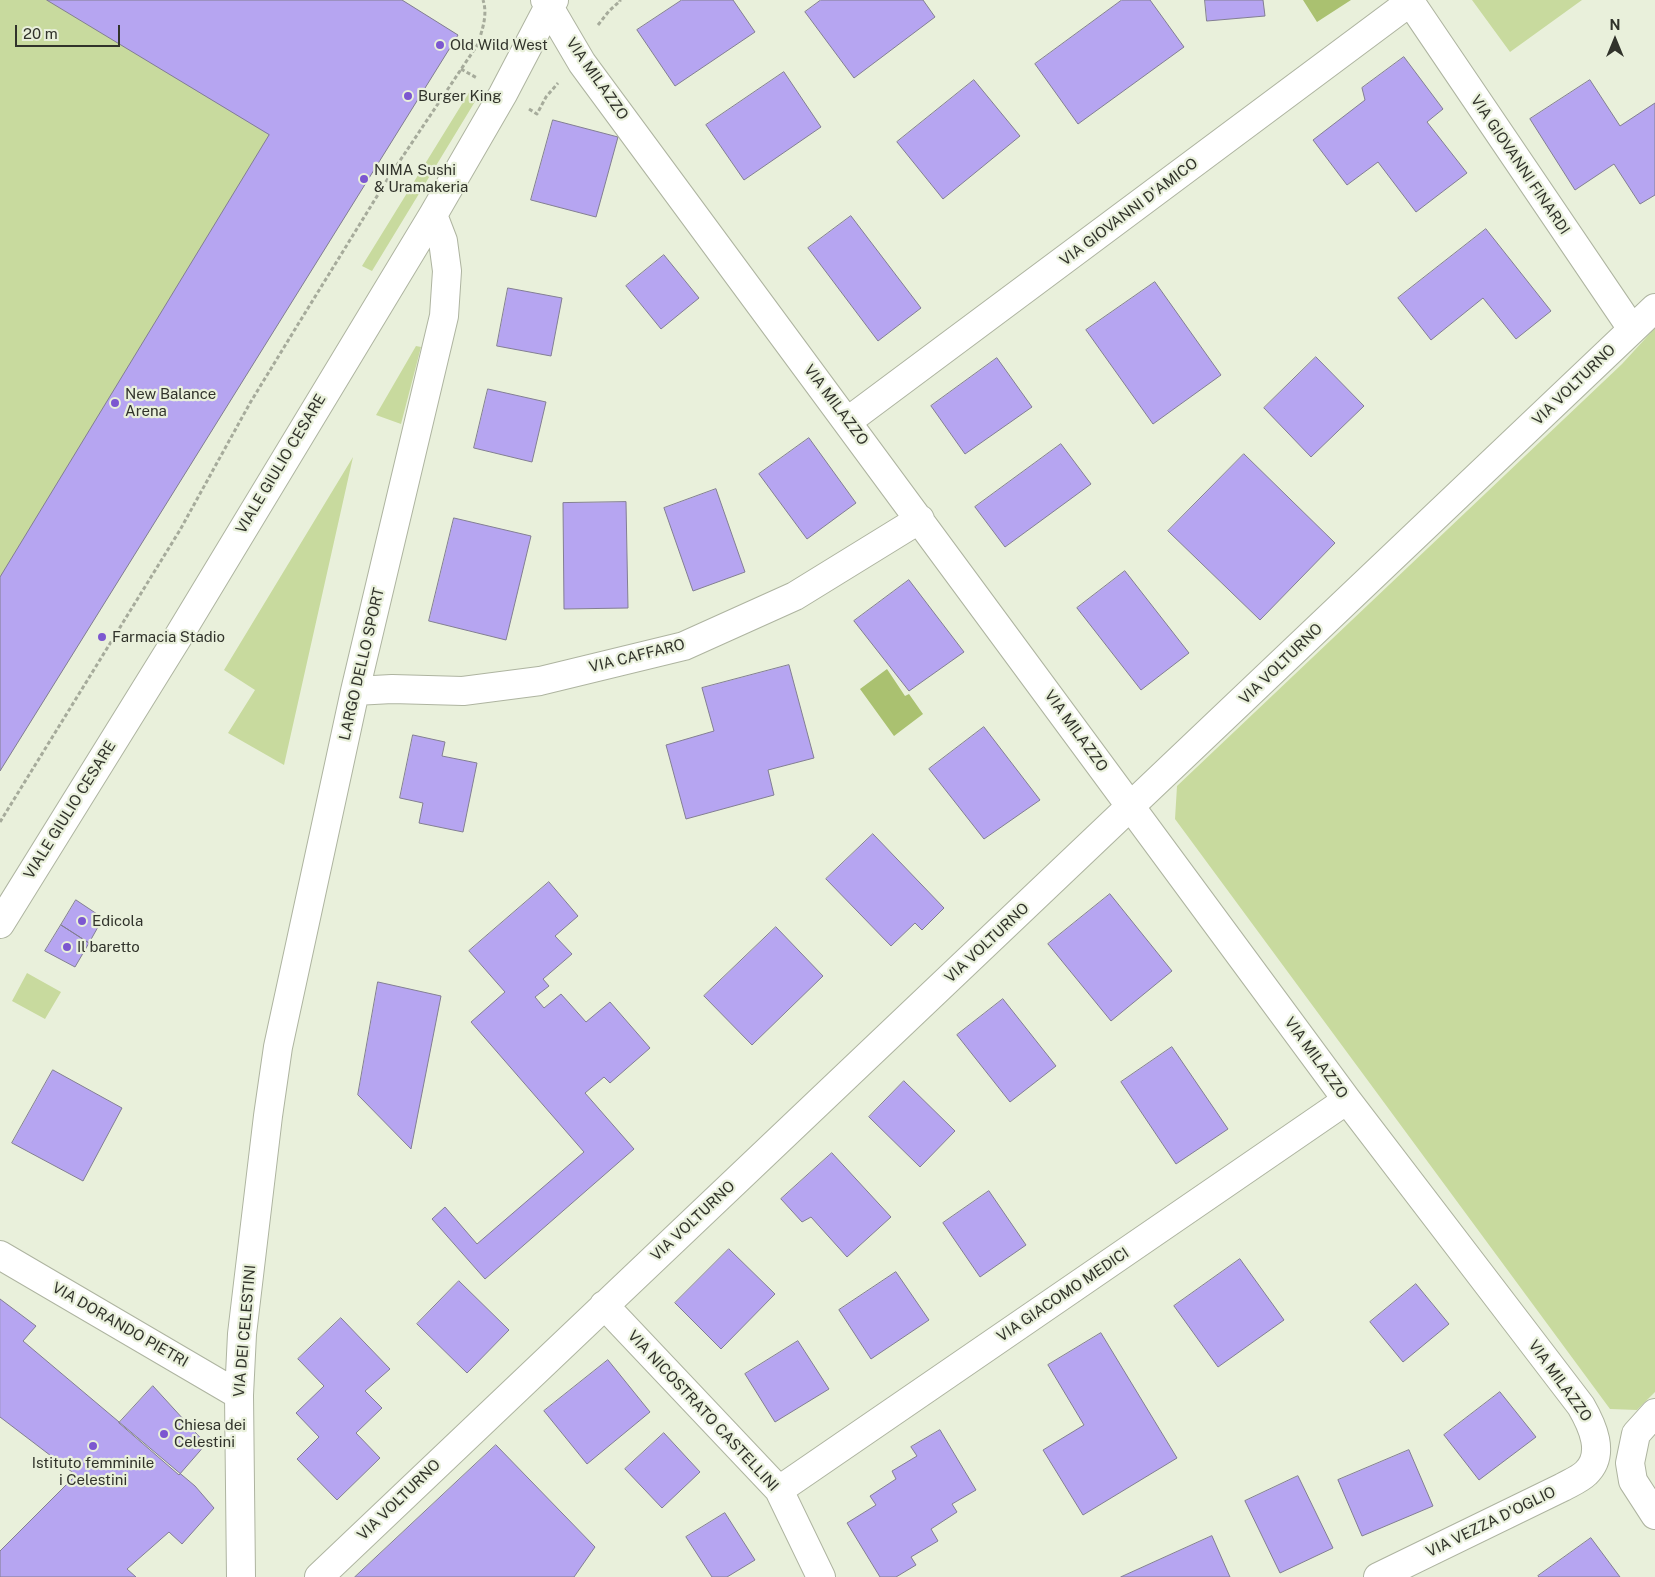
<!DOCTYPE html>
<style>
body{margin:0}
#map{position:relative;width:1655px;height:1577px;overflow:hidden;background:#e9f0db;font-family:"Public Sans",sans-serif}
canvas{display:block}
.north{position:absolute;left:1590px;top:15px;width:50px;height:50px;-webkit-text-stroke:4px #e9f0db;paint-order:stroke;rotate:0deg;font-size:14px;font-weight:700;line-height:20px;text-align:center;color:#31332b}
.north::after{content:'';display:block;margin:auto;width:18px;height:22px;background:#31332b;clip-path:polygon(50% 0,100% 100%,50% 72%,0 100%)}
.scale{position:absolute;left:15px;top:25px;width:105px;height:22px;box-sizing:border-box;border:2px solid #31332b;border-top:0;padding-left:6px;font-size:15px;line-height:18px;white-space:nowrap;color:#31332b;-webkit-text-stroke:4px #e9f0db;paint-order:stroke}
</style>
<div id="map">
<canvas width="1655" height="1577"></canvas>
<div class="north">N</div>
<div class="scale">20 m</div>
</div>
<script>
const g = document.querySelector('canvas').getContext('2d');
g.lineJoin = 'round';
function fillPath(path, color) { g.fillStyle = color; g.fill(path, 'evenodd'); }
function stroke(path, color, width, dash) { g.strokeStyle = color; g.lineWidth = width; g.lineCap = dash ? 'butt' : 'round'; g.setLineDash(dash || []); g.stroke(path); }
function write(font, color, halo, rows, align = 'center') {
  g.font = font + ' "Public Sans",sans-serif'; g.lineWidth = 4.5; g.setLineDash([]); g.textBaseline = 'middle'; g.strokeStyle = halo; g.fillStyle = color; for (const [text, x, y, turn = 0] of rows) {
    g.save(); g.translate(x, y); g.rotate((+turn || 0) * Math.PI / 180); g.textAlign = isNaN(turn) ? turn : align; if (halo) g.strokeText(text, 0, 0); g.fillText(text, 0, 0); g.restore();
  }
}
const green = new Path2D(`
 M0,0H402L458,35L0,771Z
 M1472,0H1582L1510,52Z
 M470,91L479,95L372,271L362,266Z
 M1655,328V1392L1637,1410L1610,1409L1175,819L1177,786L1622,364Z
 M416,346L421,347L401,424L376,415Z
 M353,457L284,765L228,733L255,690L224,670Z
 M27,973L61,992L45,1019L12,1001Z`);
const water = new Path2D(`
 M1303,0H1351L1317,22Z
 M887,669L905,696L909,694L923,714L894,736L860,689Z`);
const building = new Path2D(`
 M47,0H402L458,35L0,771V577L269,135Z
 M682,0H733L755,32L675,86L637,30Z
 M821,0H923L935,17L854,78L805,12Z
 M1122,0H1150L1184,47L1078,124L1035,64Z
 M1205,0H1263L1265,16L1207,21Z
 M1404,57L1443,109L1427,122L1467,173L1416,212L1378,162L1347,185L1313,140L1365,100L1362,88Z
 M784,72L821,127L744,180L706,125Z
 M974,80L1020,136L943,199L897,142Z
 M1590,80L1620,126L1655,103V195L1640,204L1614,164L1575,190L1530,119Z
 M553,120L618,137L596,217L531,200Z
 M851,216L921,308L878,341L808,248Z
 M1486,229L1551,311L1516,339L1483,298L1431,340L1398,298Z
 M664,255L699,298L661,329L626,286Z
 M1155,282L1221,375L1153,424L1086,330Z
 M508,288L562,298L551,356L497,346Z
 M1316,357L1364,406L1311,457L1264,408Z
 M997,358L1032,407L965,454L931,406Z
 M488,389L546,402L532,462L474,448Z
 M809,438L856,503L807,539L759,474Z
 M1061,444L1091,484L1005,547L975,507Z
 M1244,454L1335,543L1260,620L1168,531Z
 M716,489L745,572L693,591L664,508Z
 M626,502L628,608L564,609L563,503Z
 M454,518L531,536L506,640L429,621Z
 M1125,571L1189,653L1141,690L1077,608Z
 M909,580L964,652L909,691L854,621Z
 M789,665L814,758L768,770L774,795L686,819L666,745L714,731L702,688Z
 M984,727L1040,800L984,839L929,769Z
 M413,735L445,742L442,756L477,763L463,832L419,823L423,803L400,798Z
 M873,834L944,908L922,930L915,923L891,946L826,879Z
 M549,882L578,916L555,936L572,954L543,979L549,986L535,997L544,1008L561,994L586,1022L610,1002L650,1048L610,1083L604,1077L585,1093L634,1149L485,1279L432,1219L445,1207L477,1244L584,1152L471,1022L505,992L469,951Z
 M1110,894L1172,971L1111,1021L1048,944Z
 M76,900L103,918L89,943L61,925Z
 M61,925L89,943L75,967L45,951Z
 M776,927L823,976L752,1045L704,996Z
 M378,982L441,996L411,1149L358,1095Z
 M1003,999L1056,1066L1010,1102L957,1035Z
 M1172,1047L1228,1129L1176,1164L1121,1082Z
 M53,1070L122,1108L83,1181L12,1143Z
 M904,1081L955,1131L920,1167L869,1117Z
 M832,1153L891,1217L847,1257L811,1217L802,1222L781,1199Z
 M989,1191L1026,1245L980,1277L943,1223Z
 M729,1249L775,1294L721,1349L675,1303Z
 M1240,1259L1284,1320L1218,1367L1174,1306Z
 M896,1272L929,1320L871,1359L839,1310Z
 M459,1281L509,1330L467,1373L417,1324Z
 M1416,1284L1449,1324L1403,1362L1370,1322Z
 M0,1299L36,1326L23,1341L195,1486L214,1508L182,1544L169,1532L127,1569L136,1577H0V1551L76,1475L0,1417Z
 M341,1318L390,1369L365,1391L382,1408L356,1433L380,1458L337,1500L297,1459L319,1437L296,1413L324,1386L298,1359Z
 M1101,1333L1177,1458L1083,1515L1043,1450L1084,1425L1048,1365Z
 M798,1341L829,1389L775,1422L745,1374Z
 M608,1360L650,1412L587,1464L544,1411Z
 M153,1386L206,1444L179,1475L119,1423Z
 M1500,1392L1536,1437L1479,1480L1444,1435Z
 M940,1430L976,1490L952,1504L957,1512L931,1529L938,1541L911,1557L916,1565L896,1577H880L847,1523L876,1505L870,1496L896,1479L892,1471L917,1456L911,1447Z
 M664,1433L700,1472L662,1508L625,1469Z
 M496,1445L595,1547L574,1577H355Z
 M1409,1450L1433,1506L1362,1536L1338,1480Z
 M1298,1476L1333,1548L1280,1573L1245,1501Z
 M725,1513L755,1560L727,1577H712L686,1537Z
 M1212,1536L1230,1577H1121Z
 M1591,1538L1620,1577H1539L1538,1576Z`);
const path = new Path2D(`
 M598,25L609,11L620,1L619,0
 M461,69L477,78
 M529,109L537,114L546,97L558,83
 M0,822L180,530L250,403L297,326L387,180L478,44C482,30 488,15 483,0`);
const minor = new Path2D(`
 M545,0L582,63L1347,1100L1581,1406C1592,1425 1606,1454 1586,1473C1580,1479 1570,1483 1563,1487L1378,1577
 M1409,0L1632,329
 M848,421L1410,2
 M355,691L392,689L463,691L540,681L684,646L795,596L920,519
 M0,924L178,637L433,215L503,94L549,6L554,0
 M0,1255L239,1395
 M604,1305L779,1490L821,1577
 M1655,1413L1636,1434L1630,1463L1633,1481L1655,1515
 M779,1490L1347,1100
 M241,1577L239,1395L242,1334L268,1116L278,1047L355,691L444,316L447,271L443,241L433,215
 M319,1577L1655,308`);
const markers = [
 [440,45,5,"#7c57d0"],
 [408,96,5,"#7c57d0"],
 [364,179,5,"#7c57d0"],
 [115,403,5,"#7c57d0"],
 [102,637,5,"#7c57d0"],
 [82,921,5,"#7c57d0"],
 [67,947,5,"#7c57d0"],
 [164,1434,5,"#7c57d0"],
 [93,1446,5,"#7c57d0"]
];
const poiNames = [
 ["Old Wild West",450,45],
 ["Burger King",418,96],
 ["NIMA Sushi",374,170],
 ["& Uramakeria",374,187],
 ["New Balance",125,394],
 ["Arena",125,411],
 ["Farmacia Stadio",112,637],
 ["Edicola",92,921],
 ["Il baretto",77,947],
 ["Chiesa dei",174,1425],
 ["Celestini",174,1442],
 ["Istituto femminile",93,1463,"center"],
 ["i Celestini",93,1480,"center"]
];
const streetNames = [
 ["VIA MILAZZO",597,79,55],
 ["VIA GIOVANNI FINARDI",1520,165,56],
 ["VIA GIOVANNI D'AMICO",1129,212,-37],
 ["VIA VOLTURNO",1574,385,-44],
 ["VIA MILAZZO",836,405,53],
 ["VIALE GIULIO CESARE",281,464,-59],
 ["VIA CAFFARO",637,656,-14],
 ["LARGO DELLO SPORT",362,664,-77],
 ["VIA VOLTURNO",1281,664,-44],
 ["VIA MILAZZO",1076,731,54],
 ["VIALE GIULIO CESARE",70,810,-58],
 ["VIA VOLTURNO",987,943,-43],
 ["VIA MILAZZO",1316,1058,54],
 ["VIA VOLTURNO",693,1221,-43],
 ["VIA GIACOMO MEDICI",1063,1295,-34],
 ["VIA DORANDO PIETRI",120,1325,30],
 ["VIA DEI CELESTINI",245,1331,-85],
 ["VIA MILAZZO",1560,1381,54],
 ["VIA NICOSTRATO CASTELLINI",703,1411,47],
 ["VIA VOLTURNO",399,1500,-44],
 ["VIA VEZZA D'OGLIO",1491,1522,-26]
];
fillPath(green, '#c8da9e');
fillPath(water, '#aac170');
fillPath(building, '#b6a5f1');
stroke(building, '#827e92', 1);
stroke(minor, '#aeb4a0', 30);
stroke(path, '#a6ab9b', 3, [4, 2.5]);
stroke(minor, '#fff', 28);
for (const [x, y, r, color] of markers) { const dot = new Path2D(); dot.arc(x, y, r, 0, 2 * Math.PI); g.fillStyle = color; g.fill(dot); stroke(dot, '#e9f0db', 2); }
write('15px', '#31332b', '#e9f0db', poiNames, 'left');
write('15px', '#31332b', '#e9f0db', streetNames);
</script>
